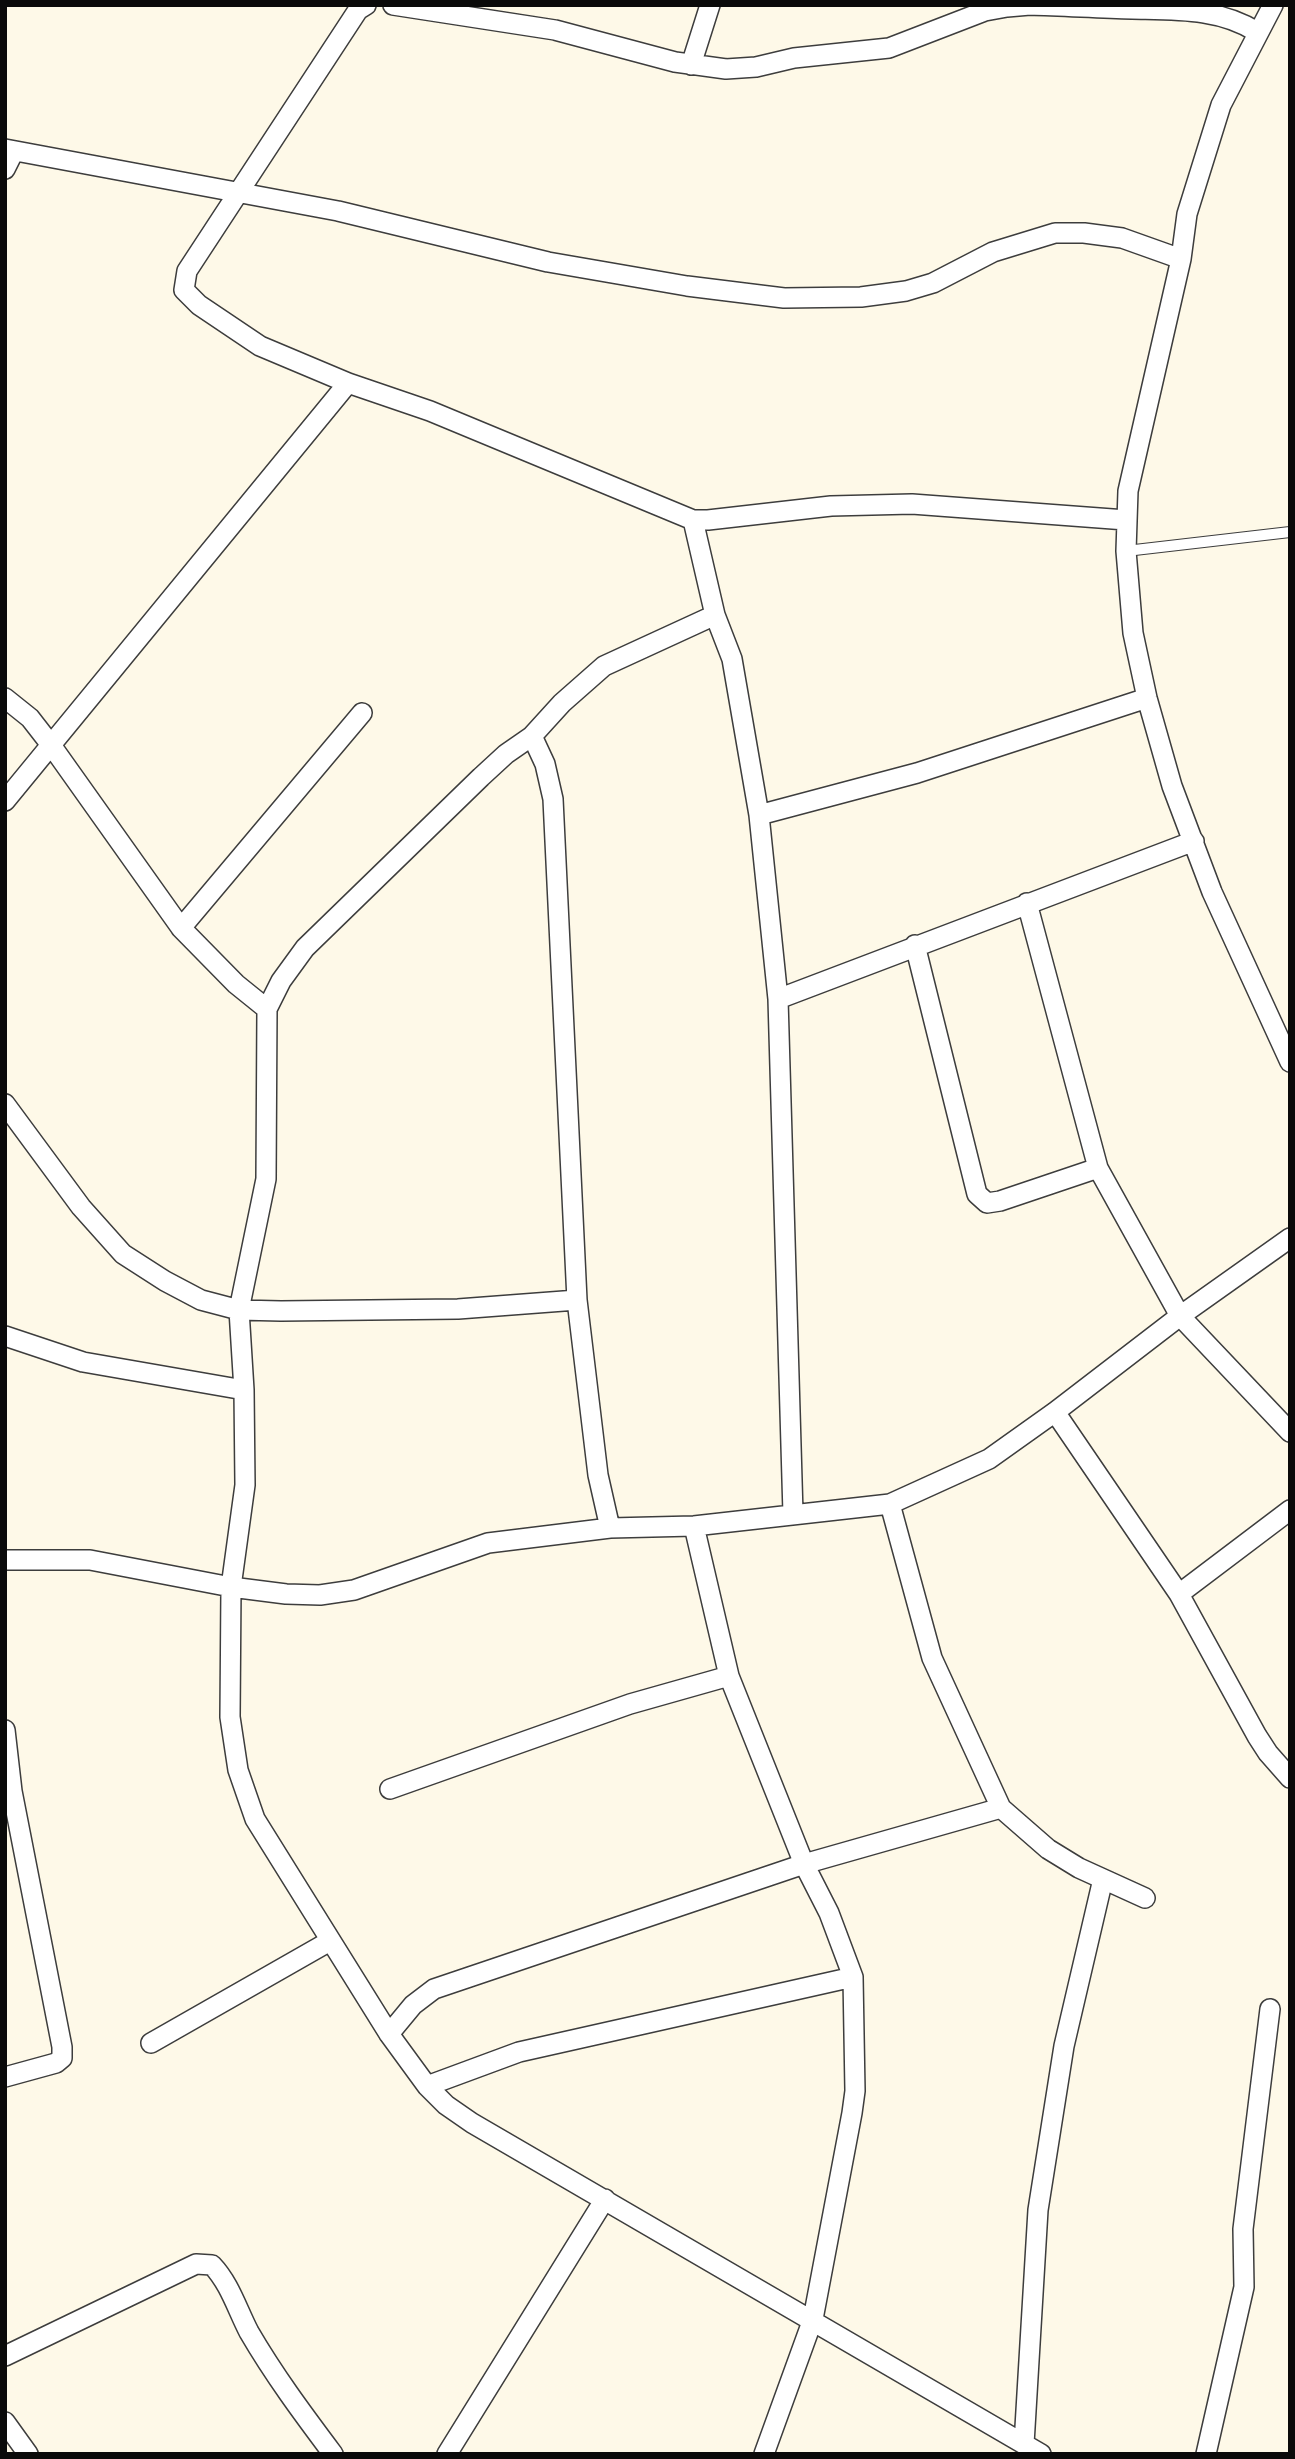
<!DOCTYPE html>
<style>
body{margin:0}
#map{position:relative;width:1295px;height:2459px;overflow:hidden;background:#fef9e8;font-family:"Roboto Serif",serif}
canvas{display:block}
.frame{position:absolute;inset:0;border:7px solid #0a0a0a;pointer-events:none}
</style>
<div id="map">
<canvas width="1295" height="2459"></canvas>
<div class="frame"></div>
</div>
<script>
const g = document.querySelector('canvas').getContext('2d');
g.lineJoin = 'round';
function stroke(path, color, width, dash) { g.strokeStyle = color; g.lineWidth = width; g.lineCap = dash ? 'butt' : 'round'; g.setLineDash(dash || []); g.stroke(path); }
const service = new Path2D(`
 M1126,551L1290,532`);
const minor = new Path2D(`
 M366,5L358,10L187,271L184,290L199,305L260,346L348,383L430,411L693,520H708L831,506L912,504L1126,520
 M393,5L555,30L675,62L726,69L756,67L794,58L889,48L985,11L1007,7L1030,5C1064,6 1098,8 1132,9C1175,10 1220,8 1257,32
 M1273,5L1221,105L1187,214L1181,259L1128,491L1126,551L1133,633L1147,698L1172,786L1212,892L1290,1062
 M691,65L710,5
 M5,149L338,211L548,262L687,286L784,298L861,297L906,291L933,283L993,252L1055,233H1084L1122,238L1181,259
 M5,169L14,151
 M693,520L715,615L604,666L562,703L532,736L545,764L553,799L577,1300L598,1475L610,1528L694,1526L890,1504L989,1459L1055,1412L1180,1316L1290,1238
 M715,615L732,659L759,815L778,999L793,1514
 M5,698L30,718L51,745L181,928L236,984L267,1009
 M532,736L506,754L481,777L305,948L281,981L267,1009L266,1179L239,1310L244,1390L245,1485L231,1587L230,1717L238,1770L255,1819L389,2034L427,2086L446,2105L472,2123L1041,2454
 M5,801L348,383
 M759,815L917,773L1147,698
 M1027,903L1098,1168L1180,1316L1290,1432
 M181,928L362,713
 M915,945L977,1194L987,1203L1000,1201L1098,1168
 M778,999L1194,841
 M5,1104L81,1207L123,1254L165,1281L201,1300L239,1310L281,1311L458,1309L577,1300
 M5,1336L83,1362L244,1390
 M1055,1412L1179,1594L1257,1736L1268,1753L1290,1778
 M890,1504L932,1658L1001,1808L1048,1849L1079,1868L1145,1898
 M694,1526L729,1676L804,1864L829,1913L853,1977L855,2091L852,2113L813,2319L764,2454
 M5,1560H90L231,1587L286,1594L320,1595L354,1590L488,1543L610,1528
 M1179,1594L1290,1510
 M5,1730L12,1791L62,2047V2058L56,2063L5,2077
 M390,1789L630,1704L729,1676
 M389,2034L413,2005L434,1989L804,1864L1001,1808
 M151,2043L330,1941
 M427,2086L519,2052L853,1977
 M5,2356L196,2264L212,2265C230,2284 237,2309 249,2332C274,2375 303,2414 333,2454
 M5,2422L28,2454
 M1024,2444L1038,2210L1064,2046L1103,1879
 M447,2454L605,2199
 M1206,2454L1244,2287L1243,2229L1270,2009`);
stroke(service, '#3d3d3d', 12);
stroke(minor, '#3d3d3d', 22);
stroke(service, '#fff', 10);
stroke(minor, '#fff', 19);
</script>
